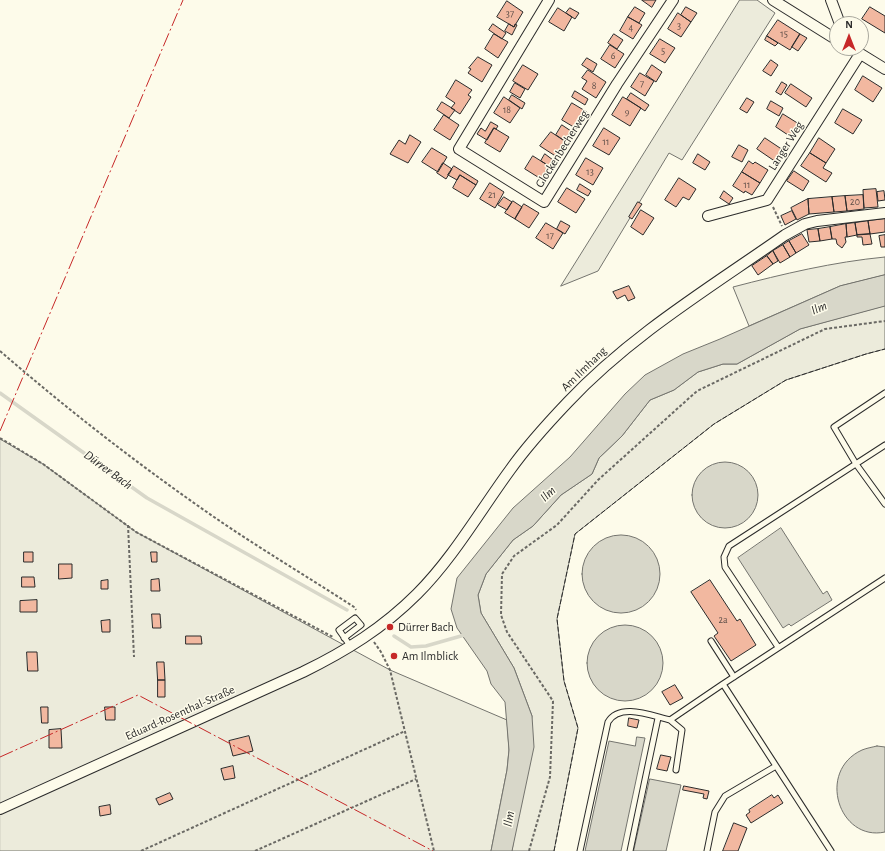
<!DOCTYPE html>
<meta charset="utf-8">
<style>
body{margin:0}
#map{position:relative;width:885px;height:851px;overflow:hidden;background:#fdfbea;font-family:"Alegreya Sans",sans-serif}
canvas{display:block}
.north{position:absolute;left:829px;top:16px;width:40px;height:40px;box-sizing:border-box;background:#fdfbea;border:1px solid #a9a89e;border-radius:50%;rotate:0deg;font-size:11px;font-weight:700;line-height:16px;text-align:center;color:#2b2b2b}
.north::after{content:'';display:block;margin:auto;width:14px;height:18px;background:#c62828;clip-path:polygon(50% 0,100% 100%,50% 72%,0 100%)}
</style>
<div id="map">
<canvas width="885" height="851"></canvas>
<div class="north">N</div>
</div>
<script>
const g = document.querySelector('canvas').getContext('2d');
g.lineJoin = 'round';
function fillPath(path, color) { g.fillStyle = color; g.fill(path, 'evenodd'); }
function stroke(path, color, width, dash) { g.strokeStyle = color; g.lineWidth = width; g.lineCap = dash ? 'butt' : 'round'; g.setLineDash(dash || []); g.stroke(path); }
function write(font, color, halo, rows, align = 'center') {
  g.font = font + ' "Alegreya Sans",sans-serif'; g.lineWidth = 3; g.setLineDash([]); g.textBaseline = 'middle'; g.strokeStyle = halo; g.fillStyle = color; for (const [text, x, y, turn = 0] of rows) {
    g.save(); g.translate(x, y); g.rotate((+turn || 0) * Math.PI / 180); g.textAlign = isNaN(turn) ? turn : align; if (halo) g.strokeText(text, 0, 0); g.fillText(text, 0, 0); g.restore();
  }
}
const green = new Path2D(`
 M740,0H757L775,13L682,160L669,153L598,271L561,286Z
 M885,257V275L840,286L749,326L733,287C783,274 833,262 885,257Z
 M885,306V349L866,354L786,380L714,424L575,534L557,619L564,681L578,728L554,851H512L532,716L514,668L481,613L478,595L486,574L513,540L533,526L561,495L592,474L599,458L622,436L650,400L674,390L698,372L723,364H737L800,329Z
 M0,439L43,464L136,532L390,670L507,720L509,750L507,770L491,851H0Z`);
const water = new Path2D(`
 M885,275V306L800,329L737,364H723L698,372L674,390L650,400L622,436L599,458L592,474L561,495L533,526L513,540L486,574L478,595L481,613L514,668L532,716L534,747L512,851H491L507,770L509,750L505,702L491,684L487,671L457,628L451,609L457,578L513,508L570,457L625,394L645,375L683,354L720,339L840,286Z
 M692 495a33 33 0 1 1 66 0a33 33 0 1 1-66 0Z
 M781,528L823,594L827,591L832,600L791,626L789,624L783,628L738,558Z
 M582 574a39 39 0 1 1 78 0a39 39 0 1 1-78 0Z
 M587 663a38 38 0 1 1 76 0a38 38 0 1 1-76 0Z
 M637,737L645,738L621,851H585L609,741L635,746Z
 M877,746L885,747V832C839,842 816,771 862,750C867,748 873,747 877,746Z
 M650,779L681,785L666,851H634Z`);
const stream = new Path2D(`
 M0,393L147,498L347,610
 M394,636L411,647L426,646L468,634`);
const building = new Path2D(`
 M642,0H656L652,7Z
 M507,1L523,12L514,27L497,17Z
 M635,7L645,13L639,23L628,17Z
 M686,7L697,13L691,22L681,15Z
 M870,7L885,16V33L862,19Z
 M558,8L572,17L564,31L549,22Z
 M570,8L579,13L575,19L566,13Z
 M678,13L691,22L681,37L668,29Z
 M628,17L642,25L633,39L620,31Z
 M778,20L800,34L790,50L767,36Z
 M493,24L506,33L502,39L489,30Z
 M509,24L514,27L515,24L517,25L512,35L505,31Z
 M494,34L508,42L498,58L485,49Z
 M614,34L623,40L617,49L608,43Z
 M800,34L807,38L798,51L792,47Z
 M767,36L778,43L775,46L765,40Z
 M660,39L675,48L665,63L650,54Z
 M610,45L624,54L615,68L601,59Z
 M478,57L492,65L482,82L468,73L471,69L469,68Z
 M587,58L597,64L593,72L582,65Z
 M771,60L778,65L771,76L763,71Z
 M523,65L538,74L528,90L513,81Z
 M652,65L662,72L656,82L646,75Z
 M588,70L606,82L596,98L582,89L587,81L582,78Z
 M640,73L654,81L645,96L631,87Z
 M863,76L882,88L873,102L855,90Z
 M456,80L472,90L468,95L471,97L460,114L451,108L455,103L446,97Z
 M782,82L787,85L781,95L776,92Z
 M515,83L525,89L520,98L510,92Z
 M791,84L812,98L806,107L785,93Z
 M575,91L588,99L585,105L572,97Z
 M631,93L649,105L645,111L627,99Z
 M512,95L525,103L522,109L509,100Z
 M504,97L520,108L510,123L494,113Z
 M623,97L641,108L630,126L612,115Z
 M747,98L754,102L747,113L740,109Z
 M771,101L783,108L779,116L767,109Z
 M442,102L455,110L449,118L437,110Z
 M572,103L587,112L577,129L562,120Z
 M843,109L862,120L853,134L835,123Z
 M783,114L799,124L791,137L776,127Z
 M444,115L459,125L450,140L434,130Z
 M491,122L498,126L496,129L494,128L487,140L477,134L481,128L485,131Z
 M562,125L571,131L565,141L556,135Z
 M494,128L509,137L500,152L485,143Z
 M604,128L620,138L609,155L593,146Z
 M551,132L566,142L557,157L540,146Z
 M410,135L421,142L408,163L390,154L399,140L405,144Z
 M765,138L783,150L776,162L757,149Z
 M819,138L835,149L826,163L810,153Z
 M739,145L748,150L742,162L732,157Z
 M432,148L447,157L438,172L422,162Z
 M810,153L826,163L823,168L832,173L826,182L801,166Z
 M545,154L553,160L549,166L541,161Z
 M698,154L710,162L705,170L693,163Z
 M533,156L549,166L541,179L525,169Z
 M586,158L603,168L593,185L576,175Z
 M749,161L753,164L755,162L768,170L760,183L742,172Z
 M443,163L452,169L446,179L437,173Z
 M454,166L478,181L476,185L460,175L457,180L448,175Z
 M794,171L809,181L803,191L787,181Z
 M742,172L760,183L752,195L745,191L744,193L733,186Z
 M460,175L476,185L468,197L453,188Z
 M679,178L696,189L689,200L683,197L676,207L665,200Z
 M490,183L504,192L495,208L480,199Z
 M580,184L591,191L588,196L577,190Z
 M567,188L585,199L576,213L558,202Z
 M876,189L878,207L864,208L863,190Z
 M724,191L733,198L729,204L720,198Z
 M884,191L885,200L878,201L877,192Z
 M863,195L864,209L847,211L845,196Z
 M845,196L847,211L834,212L832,197Z
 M504,197L512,202L507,210L498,205Z
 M832,197L834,212L809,214L808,199Z
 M808,199L809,214L797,220L791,208Z
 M513,201L522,207L515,219L505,213Z
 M638,202L642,204L632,219L629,217Z
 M524,204L539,213L529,228L515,219Z
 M641,210L654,218L643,235L631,227Z
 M792,211L796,219L785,225L781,216Z
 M885,219V232L870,234L868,221Z
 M561,221L570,226L565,234L557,229Z
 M868,221L870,234L857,235L855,223Z
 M546,223L563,233L553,249L536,238Z
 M855,223L857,235L847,237L846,224Z
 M846,224L847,237H845L846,242L842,248L837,244L836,239H832L830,227Z
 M830,227L832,239L820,241L818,229Z
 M818,229L820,241L809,242L807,230Z
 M802,234L809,245L796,253L789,241Z
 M870,234L872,244L863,245L862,237H857V235Z
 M885,235V247H881L879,236Z
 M789,241L796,253L790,257L783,245Z
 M783,245L790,257L780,263L773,251Z
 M773,251L778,261L773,264L767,256Z
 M767,256L773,264L758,275L752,266Z
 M629,286L635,298L628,301L625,295L617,299L613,292Z
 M24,552H33V562H24Z
 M151,552H157V562H152Z
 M59,564H72V578L59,579Z
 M22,577H34L35,587H22Z
 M159,579L160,591H151V580Z
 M108,580V589H101V581Z
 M710,580L737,621L740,619L756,645L731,661L714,636L718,633L691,592Z
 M37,600V612H20V601Z
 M152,614H160L161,628H153Z
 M110,620V632H102L101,621Z
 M186,636H201L202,644H186Z
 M27,652H37L38,671H28Z
 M157,662H164L165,680H158Z
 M158,680H165V697H158Z
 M675,685L683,698L670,705L662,692Z
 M41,707H48V723H42Z
 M105,707H115V720H106Z
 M629,718L639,720L637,728L628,726Z
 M61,729L62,748H49V730Z
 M249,736L253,751L233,756L229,741Z
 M661,755L671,757L667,771L657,769Z
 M233,766L235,778L224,780L221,769Z
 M684,786L709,791L707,799L703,798L704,794L683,790Z
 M170,793L173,799L159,805L156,799Z
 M772,795L774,798L778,795L783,803L751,823L746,815L750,812L749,810Z
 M110,805L111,814L100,816L99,807Z
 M734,823L747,828L738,851H723Z`);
const path = new Path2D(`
 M773,207L782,226
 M0,351C68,410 139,465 214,517C259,548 308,577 354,607L356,610
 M0,438L43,464L136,532L333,637
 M128,525L134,657
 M374,642L381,652L390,670L434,851
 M141,851L405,731
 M255,851L416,779
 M529,851L550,777L553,701L507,632L501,615L502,574L514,556L557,525L598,480L697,391L825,329L885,321`);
const service = new Path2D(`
 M885,393L834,427L856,464L885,504
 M344,638L361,625L355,618L339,630L351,647
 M711,641L734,677
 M778,647L725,567L724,557L729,546L885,445
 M670,720L682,730L676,770
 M580,851L608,722C620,702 652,716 670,720L723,684
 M630,851L658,718
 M707,851L715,812L725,796L776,766
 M831,851L723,684L885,578`);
const minor = new Path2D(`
 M549,0L459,149L544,202L617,84L673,0
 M773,0L837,40
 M831,0L840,24
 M851,48L885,69
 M708,216L767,200L860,54
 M0,809L303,672C346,651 383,628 417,594C453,558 480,511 510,470C527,446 548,423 568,402C631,335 711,287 785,235L805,224L817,221L885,213`);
const fence = new Path2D(`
 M554,851L578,728L564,681L557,619L575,534L714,424L786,380L866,354L885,349`);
const power = new Path2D(`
 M0,431L183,0
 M0,757L138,695L433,851`);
const markers = [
 [390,627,4,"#c62828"],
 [394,656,4,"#c62828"]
];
const numberNames = [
 ["37",510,14],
 ["3",679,26],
 ["4",631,28],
 ["15",784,34],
 ["5",663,51],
 ["6",613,56],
 ["7",642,84],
 ["8",594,86],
 ["18",507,110],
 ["9",627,112],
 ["11",606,142],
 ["13",590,172],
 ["11",747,185],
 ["21",492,195],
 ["20",855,202],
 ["17",550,236],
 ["2a",723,620]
];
const streetNames = [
 ["Langer Weg",786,146,-58],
 ["Glockenbecherweg",562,149,-58],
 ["Am Ilmhang",584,369,-44],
 ["Eduard-Rosenthal-Straße",180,713,-24]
];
const poiNames = [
 ["Dürrer Bach",398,627],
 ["Am Ilmblick",402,656]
];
const waterNames = [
 ["Ilm",819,308,-23],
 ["Dürrer Bach",108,470,36],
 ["Ilm",548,494,-42],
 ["Ilm",509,819,-79]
];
fillPath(green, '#ecebdb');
stroke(green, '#74746e', 1);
fillPath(water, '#d8d7c9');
stroke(water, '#74746e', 1);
stroke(stream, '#d8d7c9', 3.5);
fillPath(building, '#f2b8a0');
stroke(building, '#2b2b2b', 1);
stroke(service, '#2b2b2b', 7);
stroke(minor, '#2b2b2b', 12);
stroke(path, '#6a6964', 2, [3, 2]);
stroke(service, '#fdfbea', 5);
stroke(minor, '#fdfbea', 10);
stroke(fence, '#2b2b2b', 1, [5, 2]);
stroke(power, '#c62828', 1, [14, 3, 2, 3]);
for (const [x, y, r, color] of markers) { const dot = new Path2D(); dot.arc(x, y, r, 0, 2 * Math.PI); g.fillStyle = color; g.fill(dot); stroke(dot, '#fdfbea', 1.5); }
write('10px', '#5d4e48', null, numberNames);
write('12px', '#2b2b2b', '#fdfbea', streetNames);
write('12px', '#2b2b2b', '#fdfbea', poiNames, 'left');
write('italic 13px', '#2b2b2b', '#fdfbea', waterNames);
</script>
